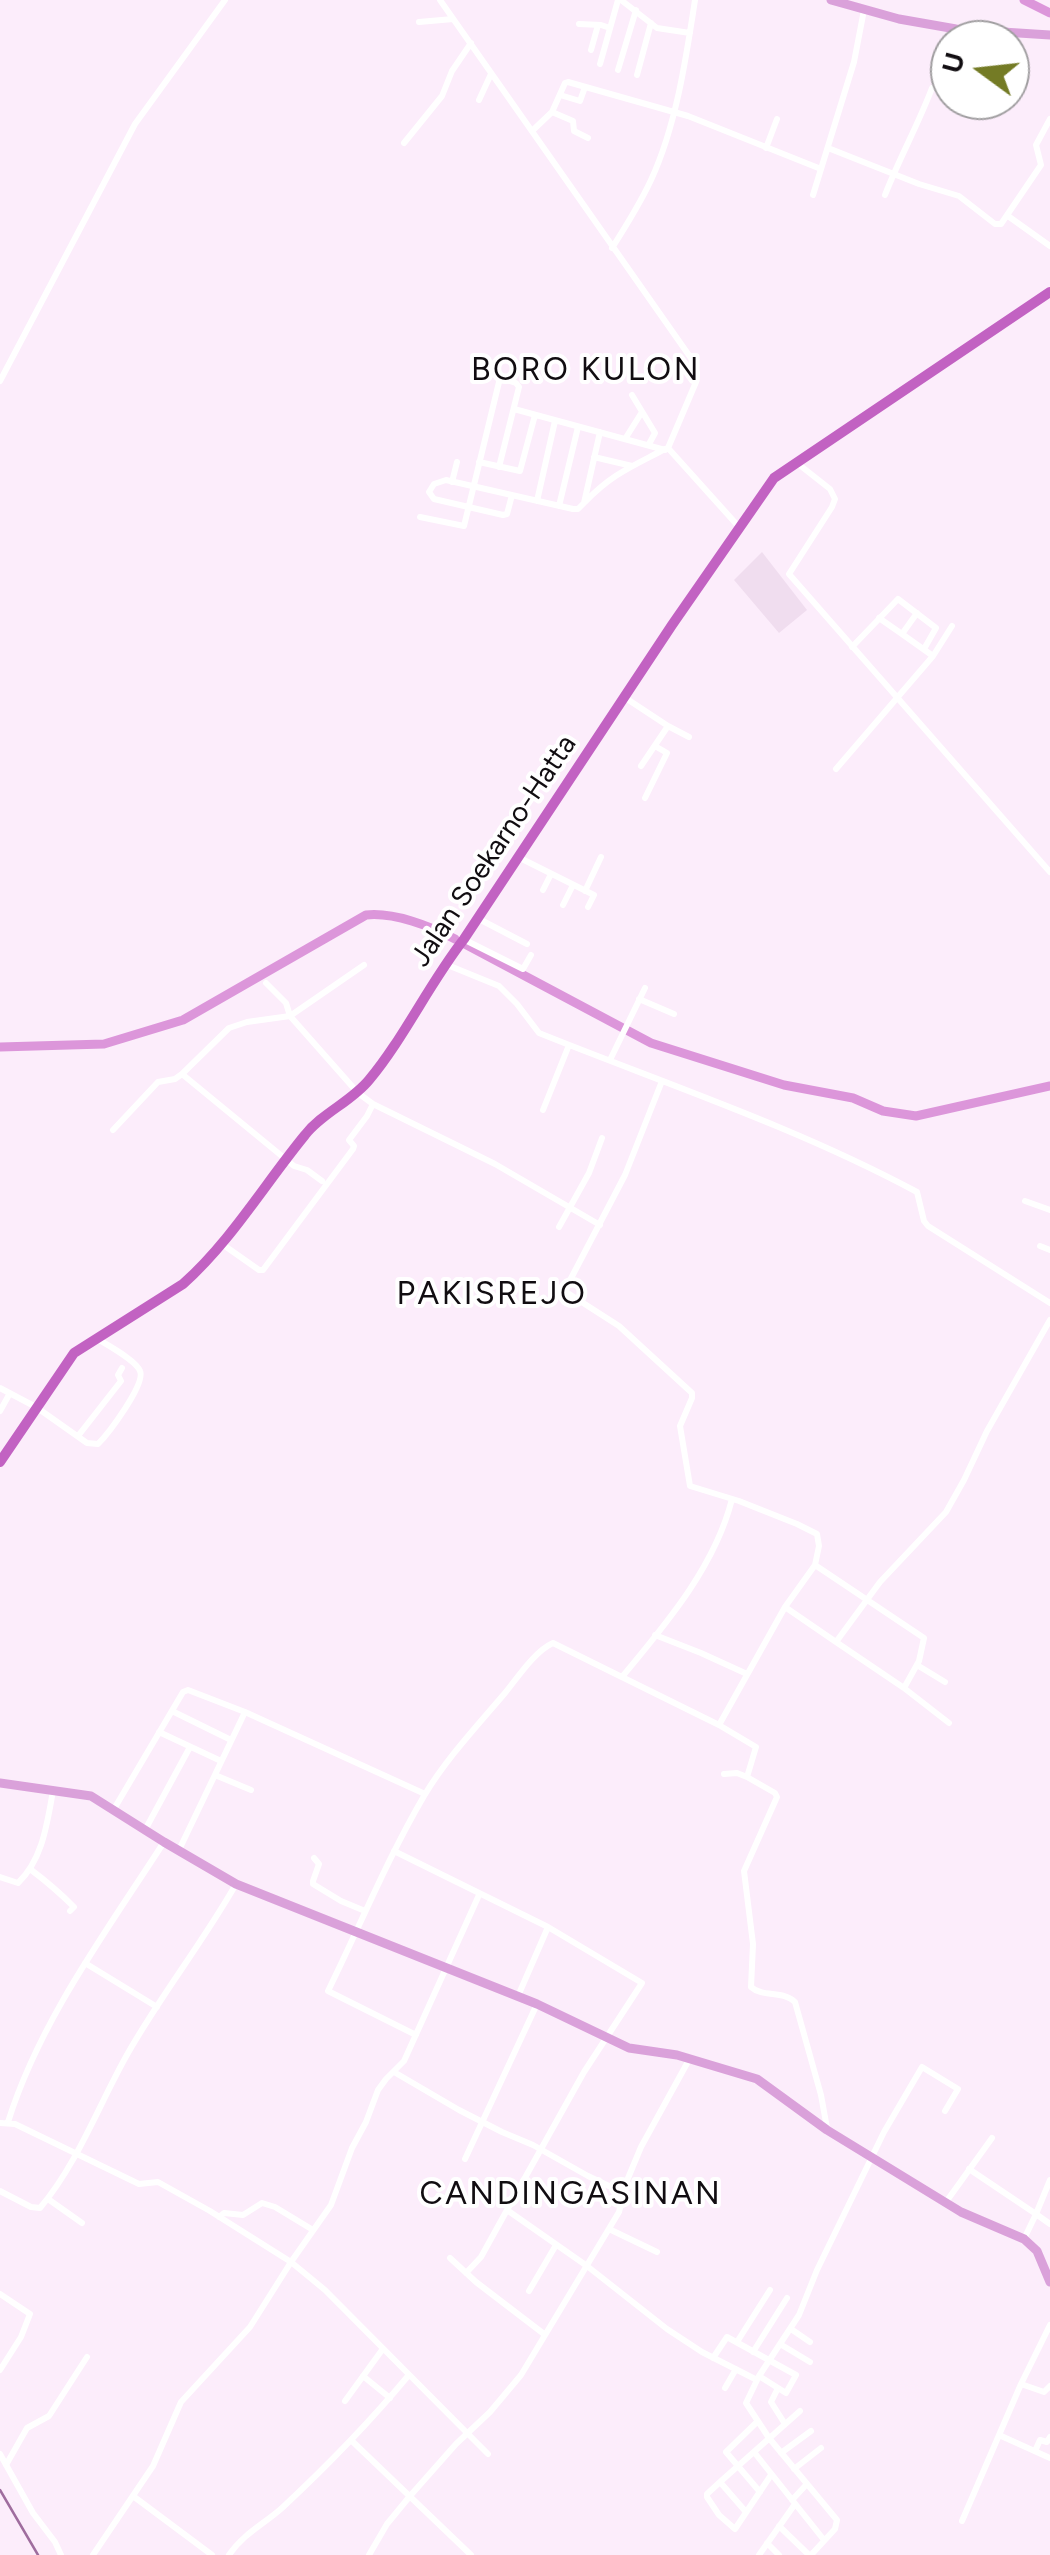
<!DOCTYPE html>
<style>
body{margin:0}
#map{position:relative;width:1050px;height:2555px;overflow:hidden;background:#fcedfb;font-family:Figtree,sans-serif}
canvas{display:block}
.north{position:absolute;left:930px;top:20px;width:100px;height:100px;box-sizing:border-box;background:#fff;border:2px solid #a09ea0;border-radius:50%;rotate:285deg;font-size:28px;font-weight:700;line-height:40px;text-align:center;color:#110d11}
.north::after{content:'';display:block;margin:auto;width:35px;height:45px;background:#747b25;clip-path:polygon(50% 0,100% 100%,50% 72%,0 100%)}
</style>
<div id="map">
<canvas width="1050" height="2555"></canvas>
<div class="north">U</div>
</div>
<script>
const g = document.querySelector('canvas').getContext('2d');
g.lineJoin = 'round';
function fillPath(path, color) { g.fillStyle = color; g.fill(path, 'evenodd'); }
function stroke(path, color, width, dash) { g.strokeStyle = color; g.lineWidth = width; g.lineCap = dash ? 'butt' : 'round'; g.setLineDash(dash || []); g.stroke(path); }
function write(font, color, halo, rows, align = 'center') {
  g.font = font + ' Figtree,sans-serif'; g.lineWidth = 8; g.setLineDash([]); g.textBaseline = 'middle'; g.strokeStyle = halo; g.fillStyle = color; for (const [text, x, y, turn = 0] of rows) {
    g.save(); g.translate(x, y); g.rotate((+turn || 0) * Math.PI / 180); g.textAlign = isNaN(turn) ? turn : align; if (halo) g.strokeText(text, 0, 0); g.fillText(text, 0, 0); g.restore();
  }
}
const built = new Path2D(`
 M762,552L807,610L779,633L734,580Z`);
const stream = new Path2D(`
 M0,2490L38,2555`);
const river = new Path2D(`
 M1024,0L1050,13
 M463,943L651,1043L784,1085L853,1098L883,1111L916,1116L1050,1086
 M0,1047L104,1044L183,1020L366,915C394,912 430,926 455,939`);
const minor = new Path2D(`
 M440,0L693,361L697,373L696,382L668,448L739,527
 M621,0L657,28L690,33
 M419,22L453,19
 M579,24L601,25L610,28
 M591,50L598,25
 M600,64L618,0
 M618,70L636,10
 M637,75L651,23
 M560,95L580,101L585,87
 M479,100L491,74
 M552,112L573,121L574,131L588,138
 M532,131L552,112L565,83L568,82L688,116L821,169L854,62L864,10
 M404,143L442,96L452,71L471,43
 M766,148L777,119
 M828,148L919,184L959,196L995,224H1001L1041,165L1036,145L1050,119
 M813,195L821,169
 M885,195C899,159 918,125 932,88
 M1008,216L1050,246
 M612,248C626,226 640,204 651,180C676,126 686,59 695,0
 M0,381L135,124L225,0
 M632,395L655,433L649,444
 M514,409L665,450
 M625,439L642,412
 M594,457L632,466
 M479,462L520,471L535,415
 M797,463L830,489L835,499L832,507L789,574L1050,872
 M452,482L457,462
 M512,495L507,514L503,515L434,499L429,492L434,484L446,480L573,509H578L584,503L600,432
 M537,501L555,421
 M585,502C612,474 631,467 665,449
 M559,506L578,427
 M420,517L464,526L500,378L516,383L519,387L499,467
 M879,618L902,634L917,613
 M902,634L933,656
 M852,647L898,599L936,628L924,649
 M624,697L668,726L641,766
 M668,726L689,737
 M836,769L933,656L952,626
 M645,798L667,753L655,746
 M518,857L594,895L588,907
 M543,890L551,874
 M585,891L601,857
 M563,905L573,885
 M479,919L527,944
 M465,940L523,969L531,955
 M445,964L499,986L517,1004L539,1033C666,1084 796,1127 917,1192L924,1221L928,1226L1050,1303
 M266,983L286,1003L290,1016L358,1093L373,1104L495,1164L600,1225
 M639,999L674,1014
 M610,1060L645,988
 M182,1074L294,1166L307,1170L322,1181
 M662,1081L625,1175L567,1286L566,1292L619,1326L692,1393V1398L680,1426L690,1486L739,1501L797,1524L817,1534L819,1546L815,1565L785,1607L719,1725
 M543,1110L569,1045
 M113,1130L158,1082L175,1079L182,1074L229,1028L247,1022L290,1016L364,965
 M1025,1201L1050,1210
 M559,1227L589,1173L602,1138
 M222,1244L259,1270H263L353,1149L354,1146L349,1140L367,1116L373,1104
 M1040,1246L1050,1250
 M0,1388L36,1407L87,1443L98,1444C108,1434 146,1384 140,1371C136,1360 107,1345 96,1338
 M0,1411L10,1393
 M78,1436L121,1381L118,1375L122,1368
 M815,1565L924,1638L919,1661L904,1688
 M785,1607L836,1642L880,1582L946,1512L964,1480L987,1431L1050,1320
 M655,1635L701,1653L747,1674
 M836,1642L904,1688L949,1723
 M917,1665L945,1682
 M622,1677C665,1625 715,1567 732,1499
 M172,1711L231,1740
 M245,1712L425,1794
 M159,1732L221,1761
 M724,1774L737,1773L747,1777
 M215,1775L251,1790
 M114,1809L183,1692L188,1690L245,1712L179,1850
 M145,1830L190,1747
 M394,1851L548,1927L642,1983L584,2072L507,2210L587,2266L667,2329L702,2352L757,2380
 M314,1858L319,1864L313,1881V1884L341,1901L365,1911
 M30,1869C46,1881 61,1894 74,1907L70,1911
 M0,1877L18,1883C43,1859 47,1823 53,1791
 M85,1963L157,2007
 M518,1996L548,1927
 M416,2035L328,1991C360,1926 387,1859 424,1796C446,1759 477,1726 505,1693C518,1677 535,1651 553,1643L719,1725L756,1747L747,1777L775,1793L777,1797L744,1871L753,1944L751,1987C763,1998 783,1990 795,2002L821,2095L827,2128
 M394,2072L459,2110L502,2132L533,2145L588,2176L613,2188L624,2189
 M8,2122C40,2020 106,1932 164,1842
 M0,2123L15,2124L139,2184L158,2182L210,2211L291,2262L325,2290L488,2454
 M465,2159L537,2004
 M969,2169L1036,2214L1050,2180
 M0,2191L31,2207L40,2208C78,2163 99,2104 128,2053C161,1995 203,1942 236,1884
 M48,2199L82,2223
 M946,2202L992,2138
 M219,2217L224,2213L243,2215L262,2203L275,2207L313,2230
 M609,2229L657,2252
 M1024,2239L1036,2214L1050,2224
 M450,2258L476,2282L544,2334
 M466,2273L481,2257L507,2210
 M529,2291L556,2245
 M0,2294L30,2314L21,2337L0,2370
 M791,2329L810,2342
 M737,2342L770,2290
 M780,2344L810,2362
 M753,2352L787,2298
 M713,2358L727,2337L796,2375L786,2393L759,2376
 M363,2376L390,2398
 M1021,2384L1044,2392L1050,2386
 M725,2388L736,2369
 M778,2388L771,2402L785,2424
 M345,2401L382,2350
 M758,2421L726,2452L760,2492
 M999,2435L1050,2458
 M352,2441L471,2555
 M1035,2451L1040,2440L1047,2442L1050,2437
 M754,2452L824,2540
 M781,2453L811,2431
 M0,2454L33,2513L55,2542L61,2555
 M6,2465L27,2428L49,2416L87,2357
 M794,2469L821,2448
 M771,2475L735,2529L719,2515L707,2497V2494L720,2482L800,2411
 M720,2482L746,2512
 M133,2496L212,2555
 M792,2500L806,2485
 M962,2521L1021,2384L1050,2325
 M779,2526L809,2555
 M767,2543L779,2555
 M93,2555L153,2466L181,2402L250,2327L291,2262L331,2205L352,2148L366,2122L378,2090L386,2079L404,2061L479,1895
 M229,2555C243,2534 264,2524 282,2508C327,2466 369,2423 408,2376
 M369,2555L387,2524L410,2496L456,2444L490,2412L521,2375L619,2212L626,2183L641,2147L690,2058
 M759,2555L795,2504
 M811,2555L835,2529L837,2520L769,2438L746,2403L759,2376L799,2315L817,2270L884,2132L922,2067L958,2089L945,2111`);
const major = new Path2D(`
 M831,0L899,19L956,29L1050,35
 M0,1783L91,1796L164,1842L236,1884L537,2004L629,2048L677,2055L757,2079L827,2130L961,2212L1024,2239L1037,2251L1050,2282`);
const highway = new Path2D(`
 M0,1462L74,1353L183,1284C231,1241 264,1185 305,1135C322,1113 351,1102 369,1080C404,1038 429,984 464,939L672,625L774,478L1050,292`);
const streetNames = [
 ["Jalan Soekarno-Hatta",494,851,-56]
];
const quarterNames = [
 ["BORO KULON",586,371],
 ["PAKISREJO",492,1295],
 ["CANDINGASINAN",571,2195]
];
fillPath(built, '#f0ddef');
stroke(stream, '#9f6d9e', 2.5);
stroke(river, '#dc96da', 9);
stroke(minor, '#fff', 6);
stroke(major, '#daa1da', 9);
stroke(highway, '#c262c2', 10);
write('28px', '#110d11', '#fff', streetNames);
g.letterSpacing = '2.5px';
write('32px', '#110d11', '#fff', quarterNames);
g.letterSpacing = '0px';
</script>
